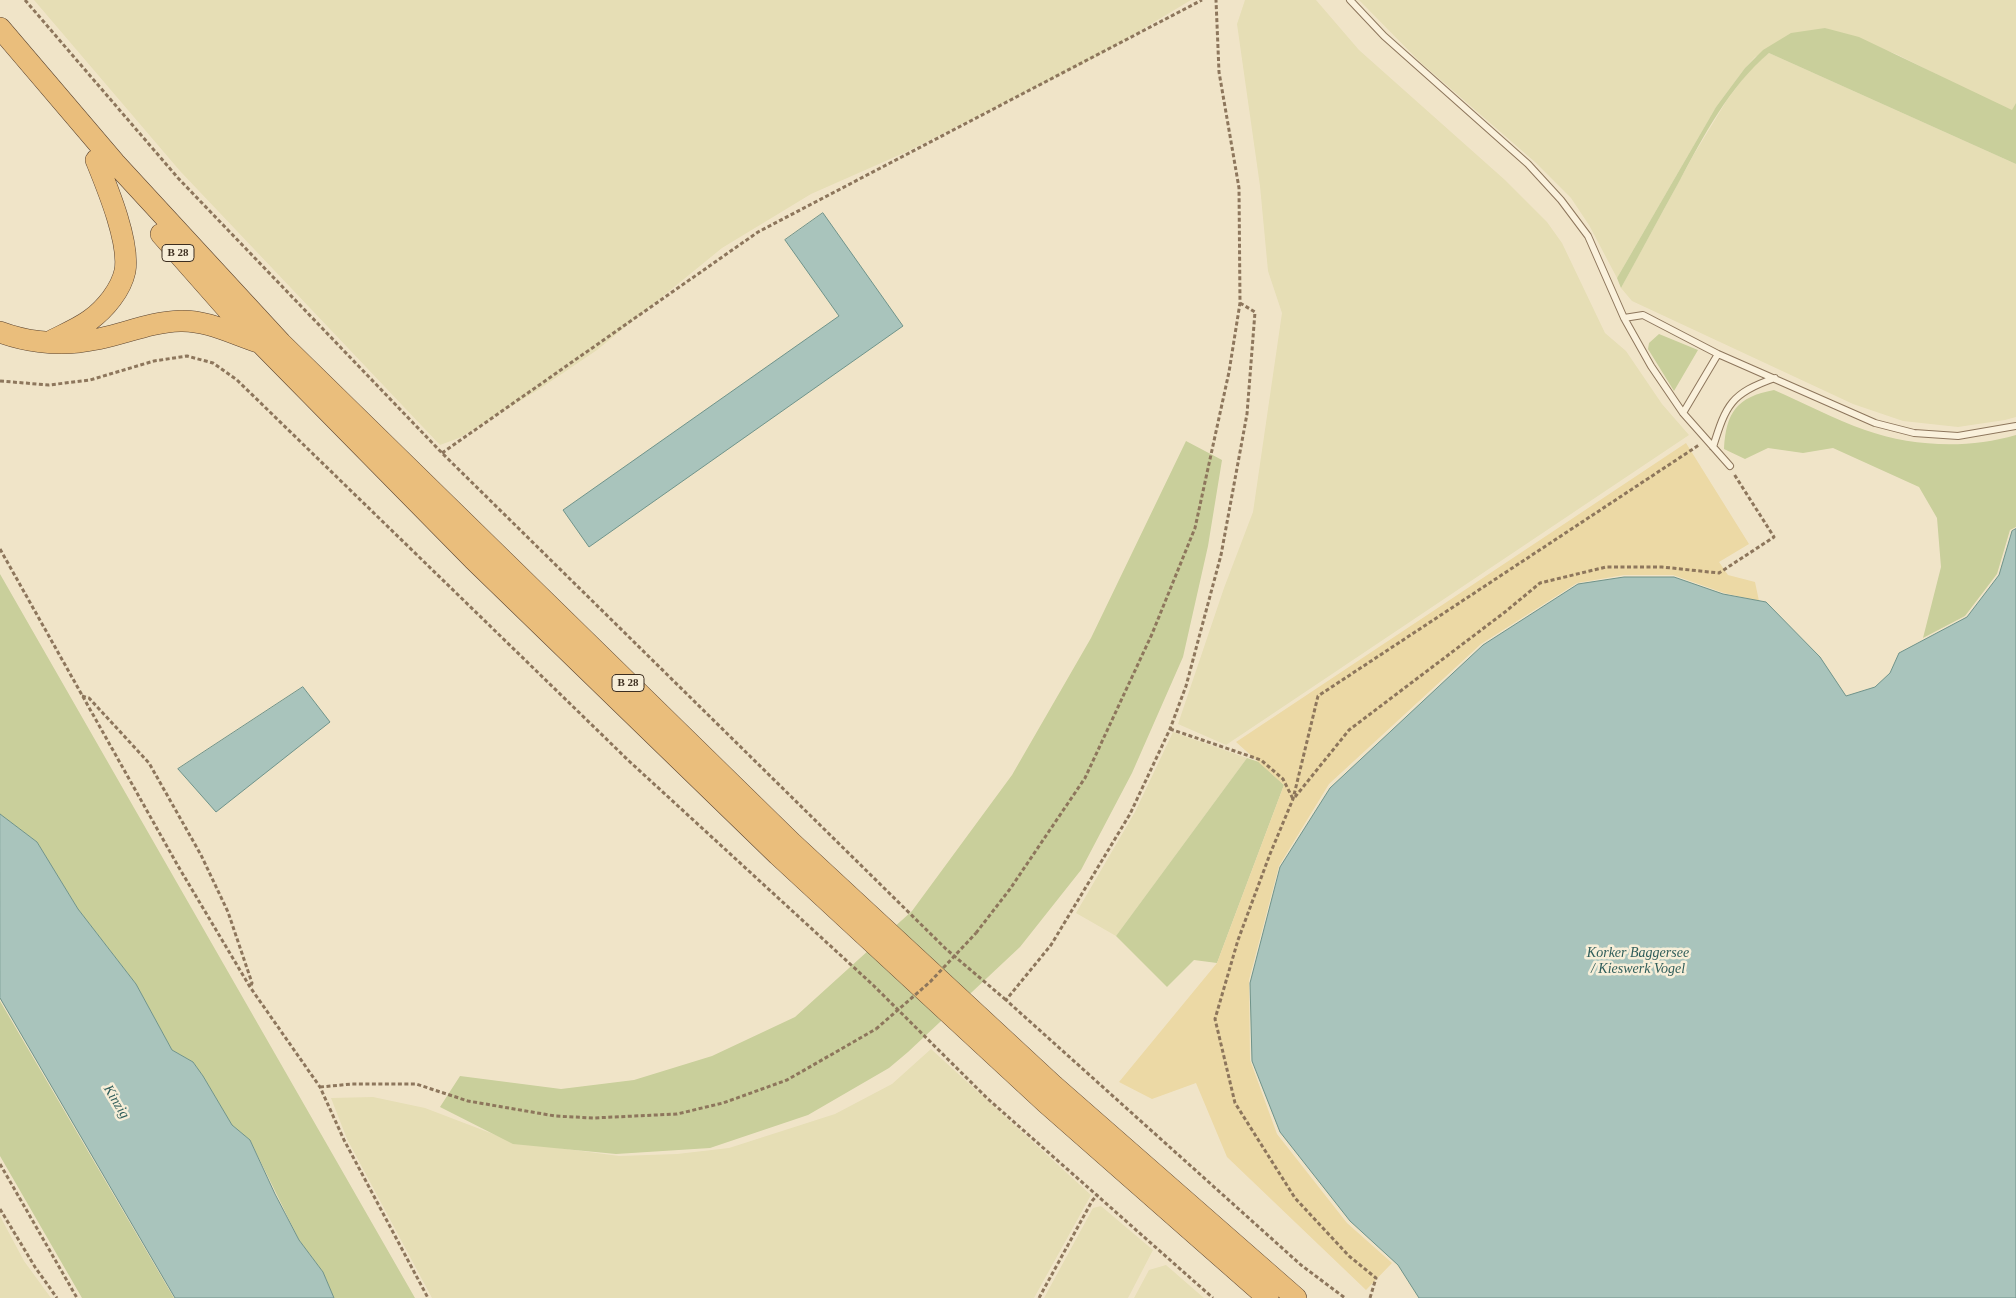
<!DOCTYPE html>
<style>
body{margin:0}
canvas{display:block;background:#f0e4c8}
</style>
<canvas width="2016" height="1298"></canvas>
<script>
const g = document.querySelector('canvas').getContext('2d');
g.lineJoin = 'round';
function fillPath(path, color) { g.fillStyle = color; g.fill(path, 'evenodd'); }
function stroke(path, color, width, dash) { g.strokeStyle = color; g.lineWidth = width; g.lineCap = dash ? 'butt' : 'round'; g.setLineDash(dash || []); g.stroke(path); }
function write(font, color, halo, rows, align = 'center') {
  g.font = font + ' Georgia,serif'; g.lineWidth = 5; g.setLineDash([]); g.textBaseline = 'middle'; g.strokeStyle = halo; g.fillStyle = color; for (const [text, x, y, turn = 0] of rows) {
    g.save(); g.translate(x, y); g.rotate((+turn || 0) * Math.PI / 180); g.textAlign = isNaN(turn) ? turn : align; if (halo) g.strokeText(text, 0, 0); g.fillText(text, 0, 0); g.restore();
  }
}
const farmland = new Path2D(`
 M34,0H1191L1096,57L906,152L811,194L722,248L597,350L538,390L459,438L440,445L180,171Z
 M1245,0H1316L1359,50L1505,180L1547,222L1562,243L1605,333L1626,351L1662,404L1689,435L1226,745L1178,724L1224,588L1253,512L1282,313L1268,271L1260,186L1237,24Z
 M1359,0H2016V103L2012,111L1968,90L1896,54L1825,28L1755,57L1745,68L1716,107L1617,278L1589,225L1571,198L1535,162L1420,62Z
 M1769,53L2016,164V417L2005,420L1958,427L1903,421L1853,404L1632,301L1621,288L1693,156L1727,100L1751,68Z
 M1173,732L1247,758L1116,936L1076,913L1135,812Z
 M931,1049L1091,1195L1034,1298H432L347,1139L331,1098L373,1097L425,1108L514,1142L619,1156L677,1154L729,1148L835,1114L892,1084Z
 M1101,1206L1153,1250L1128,1298H1044L1093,1208Z
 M0,1216L24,1261L51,1298H0Z
 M1166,1265L1204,1298H1134L1149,1270Z`);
const green = new Path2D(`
 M1825,28L1859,37L2012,110L2016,103V164L1769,53C1729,87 1704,135 1680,180C1660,216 1641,252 1621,288L1617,278L1716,107L1745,68L1763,50L1791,33Z
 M1659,334L1698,350L1674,391L1648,349L1649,343Z
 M1774,390C1804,403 1834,419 1865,430C1913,447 1968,449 2016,435V527L2010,530L1997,574L1965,616L1923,638L1941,567L1937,518L1919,487L1833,448L1803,453L1768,448L1745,459L1724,449C1726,412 1737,397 1774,390Z
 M1186,441L1222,460L1208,546L1183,657L1132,773L1081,870L1020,947L908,1052L889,1068L808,1115L710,1148L616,1154L513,1144L440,1107L460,1076L561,1089L634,1080L712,1056L795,1017L912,911L1012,775L1091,638Z
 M0,574L415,1298H334L323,1272L299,1240L250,1140L232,1125L203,1076L193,1062L172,1050L136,984L78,909L37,842L0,814Z
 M1247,758L1259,762L1284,785L1217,963L1194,960L1167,987L1116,936Z
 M0,1001L174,1298H82L0,1156Z`);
const sand = new Path2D(`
 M1686,443L1749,544L1719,562L1728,575L1755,582L1759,601L1724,593L1673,575H1624L1577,583L1481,644L1329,784L1279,866L1249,980L1250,1060L1277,1134L1347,1223L1392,1263L1366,1290L1227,1157L1196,1083L1152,1099L1119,1082L1217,963L1284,785L1236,742Z`);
const water = new Path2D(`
 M823,213L903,326L589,547L563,510L839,316L785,240Z
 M2016,529V1298H1419L1398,1265L1350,1221L1280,1132L1252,1061L1250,983L1280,867L1330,788L1483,645L1578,584L1624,577H1674L1723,594L1766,602L1820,657L1846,696L1875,687L1890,673L1899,653L1967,617L1999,575L2012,531Z
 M303,687L330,722L216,812L178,769Z
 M0,814L37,842L78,909L136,984L172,1050L193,1062L203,1076L232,1125L250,1140L275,1194L299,1240L323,1272L334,1298H175L0,998Z`);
const path = new Path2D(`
 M25,0L178,178L442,453L946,949L1006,1000
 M1240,303L1255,312L1247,414L1221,555L1186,686L1170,729L1130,814L1051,945L1006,1000L1301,1265L1345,1298
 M0,381L49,385L90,380L154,361L187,356L213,363L237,380L629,761L873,985L988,1099L1213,1298
 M442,453L758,232L1202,0
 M0,549L178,866L250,987L320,1087L344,1140L428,1298
 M82,696L89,698L149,763L201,855L228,912L252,983L250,987
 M1170,729L1261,760L1283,779L1293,799
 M1295,797L1349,730L1505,612L1540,583L1606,567H1662L1719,573L1774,537L1734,474
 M976,933L1010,889L1085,778L1152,634L1195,528L1229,372L1240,303L1239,188L1219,72L1216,0
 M320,1087L352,1084H416L468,1101L555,1116L593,1118L677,1114L723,1103L787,1080L876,1029
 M0,1164L77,1298
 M0,1209L35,1267L57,1298
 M1039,1298L1092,1201L1098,1194
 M1370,1298L1376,1278L1349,1256L1295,1198L1235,1103L1215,1019L1238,940L1270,854L1293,799L1318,696L1699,445`);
const service = new Path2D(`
 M1350,0L1384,36L1528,164L1561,200L1588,236L1624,318L1651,366L1683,413L1730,466
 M1624,318L1643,315L1718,354L1875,423L1914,433L1958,436L2016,426
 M1683,413L1718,354
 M1713,447C1726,405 1731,393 1775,378`);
const trunk = new Path2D(`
 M0,28L115,163L281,343L792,843L1054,1086L1296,1298
 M161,234L228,310L473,559L778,855L1045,1102L1268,1298
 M0,332C24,341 54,345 79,342C114,339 146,322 180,321C207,320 233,334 258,342
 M53,340C65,334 79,328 90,320C105,309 121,290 125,271C130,242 107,187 96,160`);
const pathBridge = new Path2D(`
 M876,1029L930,982L976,933`);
const shields = [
 [178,253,32],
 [628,683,32]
];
const shieldNames = [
 ["B 28",178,253],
 ["B 28",628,683]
];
const waterNames = [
 ["Korker Baggersee",1638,953],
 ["/ Kieswerk Vogel",1638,969],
 ["Kinzig",116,1102,59]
];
fillPath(farmland, '#e6deb5');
fillPath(green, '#c9cf9b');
fillPath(sand, '#ecd9a5');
fillPath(water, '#a9c4bc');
stroke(water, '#6f938a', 1);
stroke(service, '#8d765c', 8);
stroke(trunk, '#5b4430', 22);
stroke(path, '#8d765c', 3, [4, 2.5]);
stroke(service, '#faf1dc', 6);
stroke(trunk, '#eabe7c', 21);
stroke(pathBridge, '#8d765c', 3, [4, 2.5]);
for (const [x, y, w] of shields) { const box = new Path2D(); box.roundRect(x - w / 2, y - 8.5, w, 17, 4); g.fillStyle = '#f7eed8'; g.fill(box); stroke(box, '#3d2e20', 1); }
write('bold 11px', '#3d2e20', null, shieldNames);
write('italic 14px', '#2f5d5a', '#f7eed8', waterNames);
</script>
